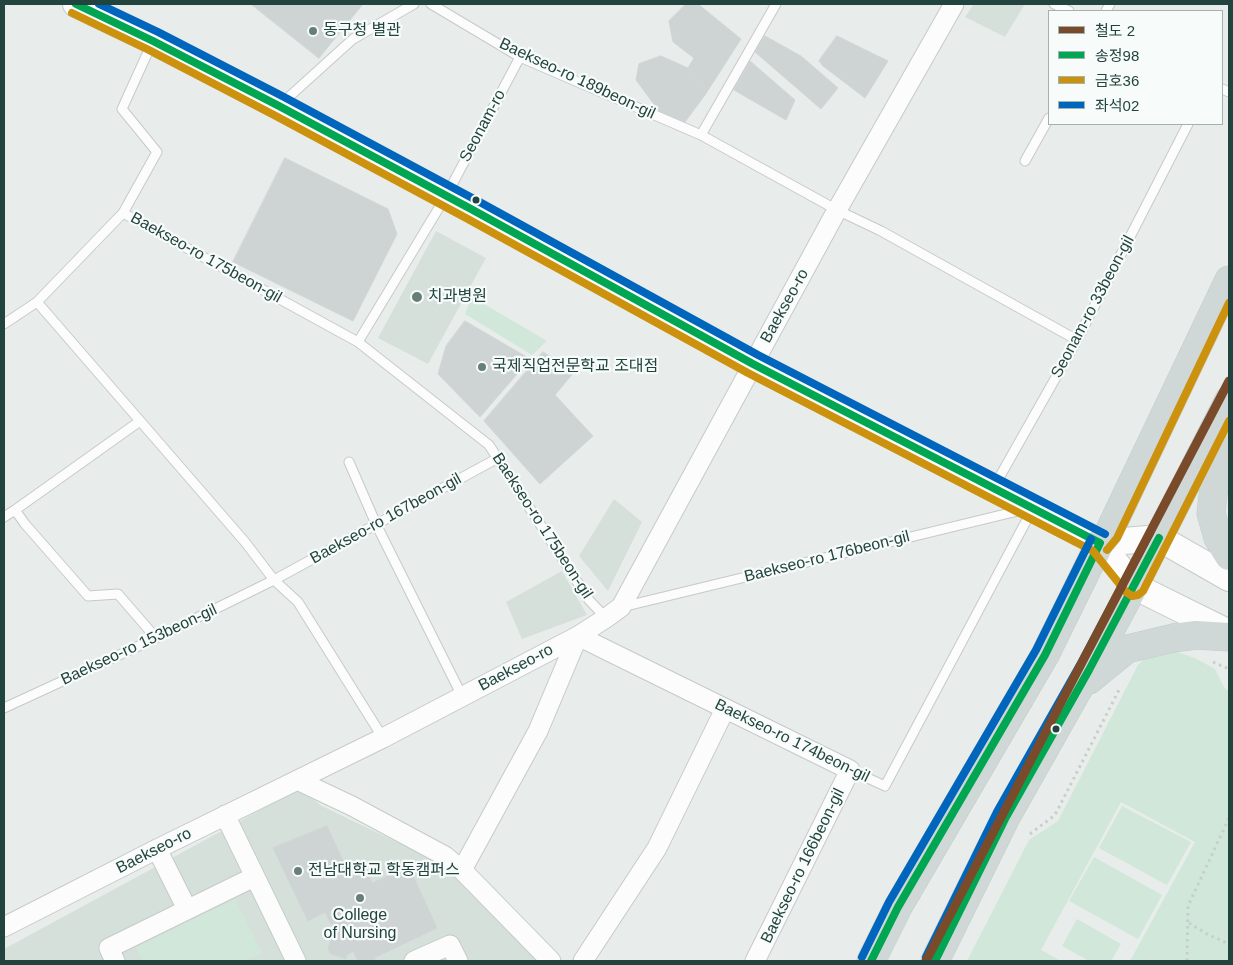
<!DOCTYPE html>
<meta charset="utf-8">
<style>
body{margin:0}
#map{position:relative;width:1233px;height:965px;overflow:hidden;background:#e8edeb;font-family:Helvetica,"Noto Sans KR",sans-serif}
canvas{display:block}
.frame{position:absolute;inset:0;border:5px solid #22443f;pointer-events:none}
.legend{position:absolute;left:1048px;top:10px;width:175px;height:115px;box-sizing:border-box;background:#f7fbf9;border:1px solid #a2b2af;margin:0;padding:6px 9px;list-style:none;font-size:15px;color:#22443f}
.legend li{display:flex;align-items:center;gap:10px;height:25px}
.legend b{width:25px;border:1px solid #a2b2af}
</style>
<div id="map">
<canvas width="1233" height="965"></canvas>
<div class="frame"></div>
<ul class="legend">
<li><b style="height:6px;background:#7a4b2a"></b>철도 2</li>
<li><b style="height:6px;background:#00a651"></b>송정98</li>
<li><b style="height:6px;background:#cc920d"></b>금호36</li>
<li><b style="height:6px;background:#0065bd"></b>좌석02</li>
</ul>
</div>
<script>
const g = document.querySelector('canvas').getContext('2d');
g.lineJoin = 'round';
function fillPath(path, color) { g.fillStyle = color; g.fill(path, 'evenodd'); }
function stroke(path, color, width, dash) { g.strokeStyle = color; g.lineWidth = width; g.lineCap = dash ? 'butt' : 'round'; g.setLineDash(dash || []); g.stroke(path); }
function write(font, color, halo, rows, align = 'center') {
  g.font = font + ' Helvetica,"Noto Sans KR",sans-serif'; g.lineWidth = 4.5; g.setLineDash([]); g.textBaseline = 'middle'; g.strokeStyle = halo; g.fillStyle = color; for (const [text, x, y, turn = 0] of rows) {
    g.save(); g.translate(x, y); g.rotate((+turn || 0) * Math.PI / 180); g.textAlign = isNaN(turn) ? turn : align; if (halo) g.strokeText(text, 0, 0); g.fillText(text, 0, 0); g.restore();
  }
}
const built = new Path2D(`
 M974,4H1025L1005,37L965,17Z
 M436,231L486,258L428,364L378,338Z
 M614,499L642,522L608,591L579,556Z
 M562,571L587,615L522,639L506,602Z
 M299,789L322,806L434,860L462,882L539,961H4V949Z`);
const green = new Path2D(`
 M472,297L547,341L532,355L465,314Z
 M1171,650L1195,658L1215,669L1224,687L1229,692V961H1130L1195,842L1121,802L1041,950L1061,961H967L1029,840L1058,821L1138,665L1146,657Z
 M1122,806L1191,842L1167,885L1099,848Z
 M1094,857L1162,895L1138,939L1069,901Z
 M235,899L262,953L244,961H143L136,947Z
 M1077,919L1121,944L1111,961H1089L1062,946Z`);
const building = new Path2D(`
 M251,4H363L319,58Z
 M686,4H698L741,39L705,95L688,68L694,58L673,42L669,21Z
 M765,36L801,56L838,88L821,109L755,52Z
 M837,36L888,61L865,98L823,66L819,61Z
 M661,56L688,68L705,95L685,122L659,111L636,80L639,64Z
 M750,61L795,100L786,120L734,90Z
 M285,158L388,209L397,234L353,321L233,262Z
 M465,321L530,359L480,417L438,374L446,346Z
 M543,352L575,371L555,395L593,436L540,484L484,421Z
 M327,826L349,874L365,867L372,883L409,867L437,928L374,958L376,961H358L353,951L347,955L346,959L331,954L328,949L334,930L325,912L308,921L273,848Z`);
const path = new Path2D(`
 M1213,662L1229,669
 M1030,834L1055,815L1120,688
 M1189,923L1207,934L1229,944
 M1187,961L1188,906L1229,818`);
const lane = new Path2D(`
 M431,4L520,57L701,135
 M776,4L701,135L837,210L881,231L1077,340
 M1054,4L1069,11
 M1106,11L1110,4
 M1222,89L1229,92
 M281,104L353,39L414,4
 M1025,161L1049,118
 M123,213L358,342L489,445L589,600L606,618
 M37,302L245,542L274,580L298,602L383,738
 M4,324L37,302L123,213L157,152L122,109L152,43
 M358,342L446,196L520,57
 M349,462L376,524L462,696
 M995,485L1077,340L1188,124
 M15,510L25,524L88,596L118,594L156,638
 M4,517L15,510L140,421
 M622,607L1022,510
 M4,708L156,638L274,580L498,458
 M850,770L885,786L1032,510`);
const street = new Path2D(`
 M297,780L352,806L445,856L462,870L551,961
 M225,815L296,961
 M157,849L187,909
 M462,870L538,731L578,636L850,770L755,961
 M4,927L157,849L383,738L578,636L606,618L621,607L837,210L954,4
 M115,961L109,948L254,877
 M414,961L450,945L458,961
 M583,961L657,848L725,709`);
const secondary = new Path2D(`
 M76,4L153,41L279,106L471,209L753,364L1100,543L1134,586L1229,633
 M1100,543L1159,538L1229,578`);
const primary = new Path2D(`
 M1220,433L1211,513L1218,538L1229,556
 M1089,680L1127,649L1173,638L1196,635L1229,637
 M871,961L898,907L1045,655L1100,543L1108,534L1229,280
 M935,961L1006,817L1089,670L1134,586L1229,400`);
const bus1 = new Path2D(`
 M76,4L153,41L279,106L471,209L753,364L1100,543
 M871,961L898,907L1045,655L1100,543
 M935,961L1006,817L1089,670L1159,538`);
const bus2 = new Path2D(`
 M72,13L149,50L274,115L466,218L748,373L1093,551L1126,592L1132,596L1138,595L1143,591L1229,421
 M1107,550L1117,538L1229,303`);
const bus3 = new Path2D(`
 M99,4L158,32L284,97L476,200L758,355L1105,534
 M862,957L889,902L1036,650L1091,539
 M926,957L997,812L1080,665L1150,533`);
const rail1 = new Path2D(`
 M926,961L1229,381`);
const markers = [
 [313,31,5,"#677f7b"],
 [476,200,4.5,"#22443f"],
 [417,297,6,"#677f7b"],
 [482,367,5,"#677f7b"],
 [1056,729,4.5,"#22443f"],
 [298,871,5,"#677f7b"],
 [360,898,5,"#677f7b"]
];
const poiNames = [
 ["동구청 별관",323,31],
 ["치과병원",428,297],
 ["국제직업전문학교 조대점",492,367],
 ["전남대학교 학동캠퍼스",308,871],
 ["College",360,916,"center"],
 ["of Nursing",360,934,"center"]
];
const streetNames = [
 ["Baekseo-ro 189beon-gil",577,79,25],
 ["Seonam-ro",483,126,-62],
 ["Baekseo-ro 175beon-gil",206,258,29],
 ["Baekseo-ro",785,306,-61],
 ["Seonam-ro 33beon-gil",1093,307,-62],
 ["Baekseo-ro 167beon-gil",386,519,-29],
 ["Baekseo-ro 175beon-gil",542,526,57],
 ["Baekseo-ro 176beon-gil",827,557,-14],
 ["Baekseo-ro 153beon-gil",139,645,-25],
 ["Baekseo-ro",516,668,-28],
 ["Baekseo-ro 174beon-gil",792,741,26],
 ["Baekseo-ro",154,851,-27],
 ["Baekseo-ro 166beon-gil",803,866,-64]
];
fillPath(built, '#d5e0db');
fillPath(green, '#d0e7d9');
fillPath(building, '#ced4d3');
stroke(building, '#d0d6d4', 1);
stroke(lane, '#c5cac9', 11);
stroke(street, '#c5cac9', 21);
stroke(secondary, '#c3cbc9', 28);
stroke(primary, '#c2ccca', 29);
stroke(path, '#c6cfce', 3, [2.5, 4]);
stroke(lane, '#fcfcfc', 9);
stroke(street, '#fcfcfc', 19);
stroke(secondary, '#fcfcfc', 26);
stroke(primary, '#cfd8d7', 28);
stroke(bus1, '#00a651', 8);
stroke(bus2, '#cc920d', 8);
stroke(bus3, '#0065bd', 8);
stroke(rail1, '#7a4b2a', 9);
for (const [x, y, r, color] of markers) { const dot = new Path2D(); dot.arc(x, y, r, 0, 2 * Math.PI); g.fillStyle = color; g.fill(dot); stroke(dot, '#f7fbf9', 2); }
write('16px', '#22443f', '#f7fbf9', poiNames, 'left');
write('16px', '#22443f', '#f7fbf9', streetNames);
</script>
